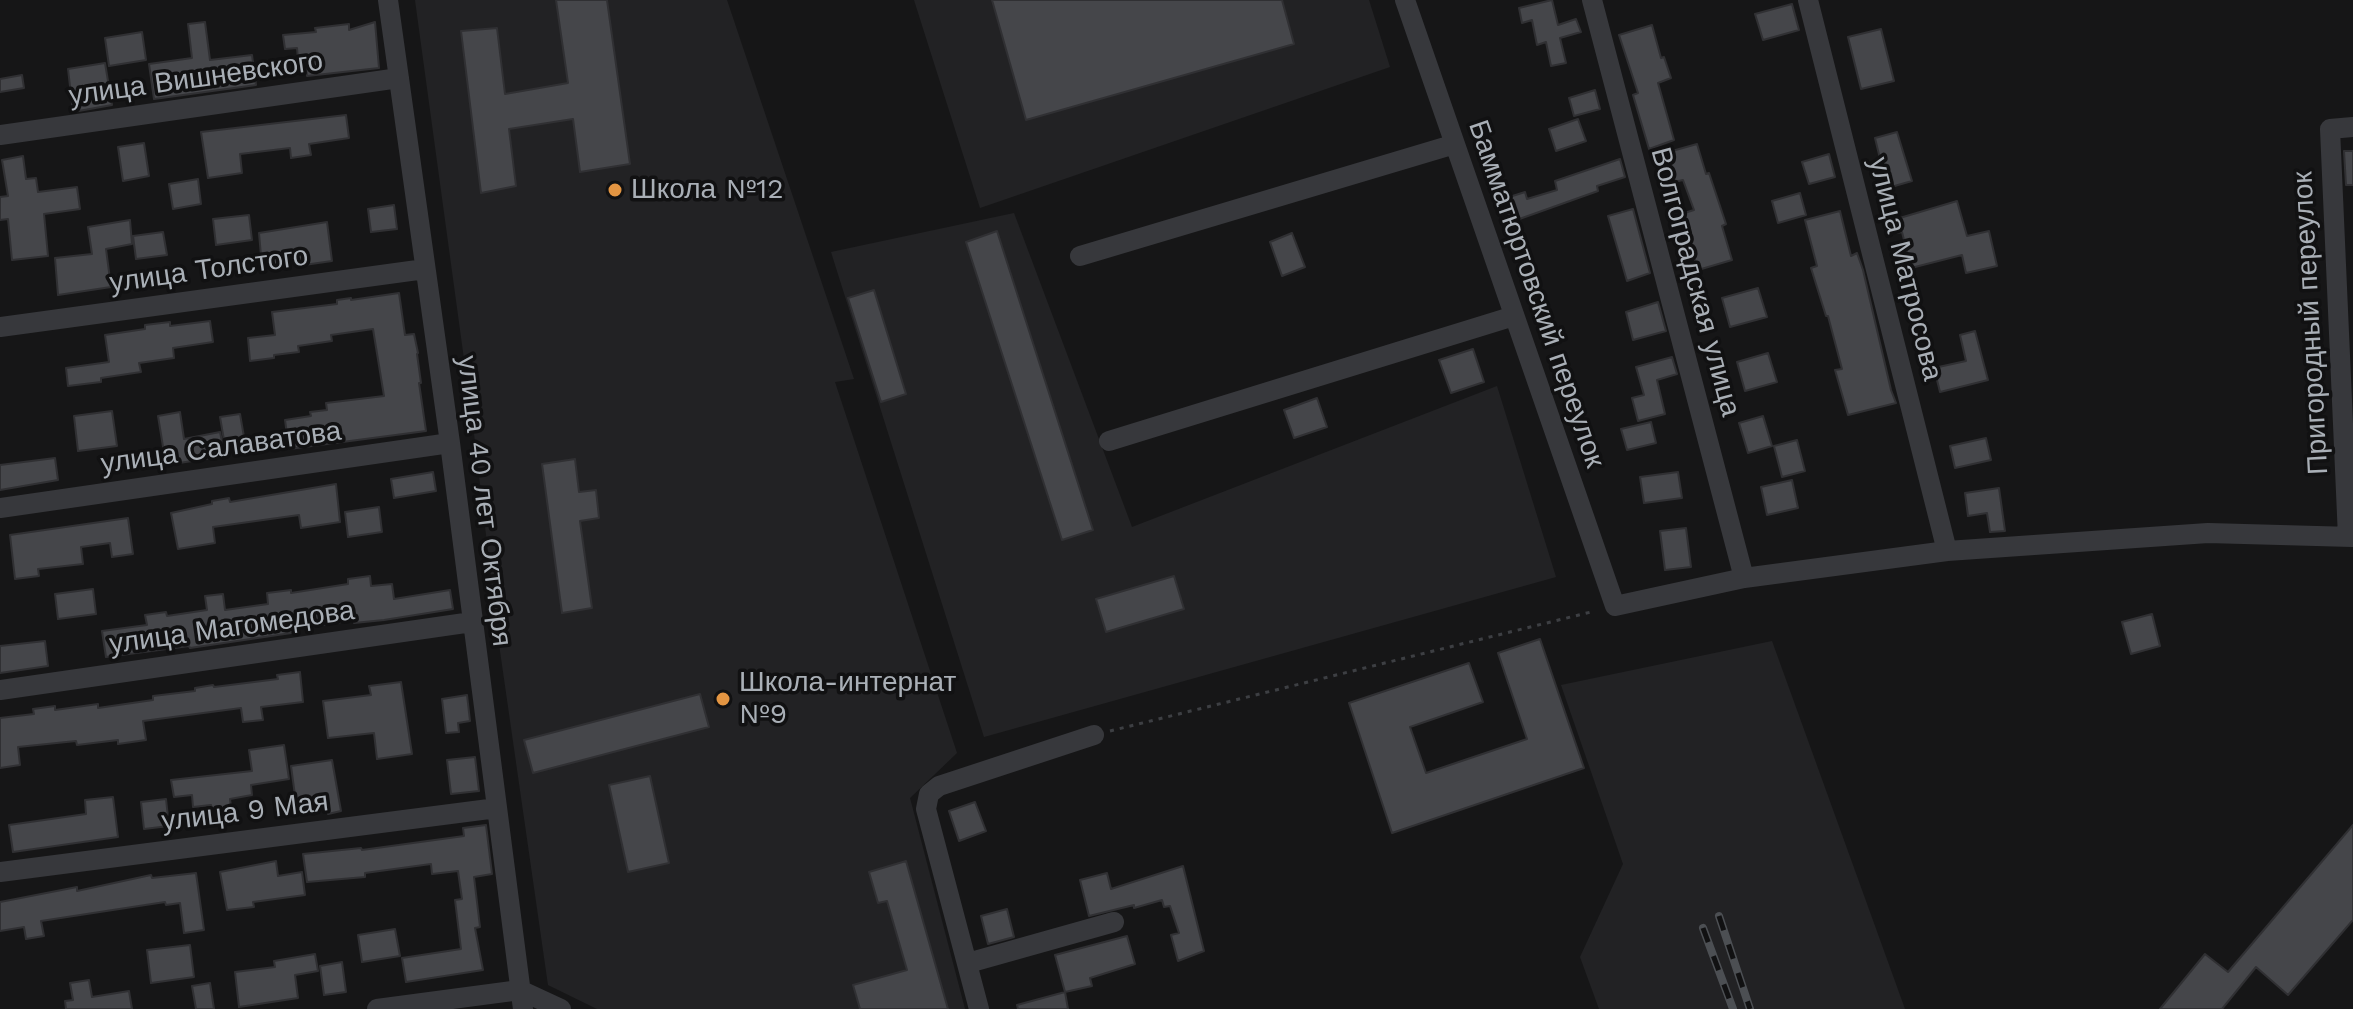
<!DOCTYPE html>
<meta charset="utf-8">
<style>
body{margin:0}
canvas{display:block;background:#161617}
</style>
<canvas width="2353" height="1009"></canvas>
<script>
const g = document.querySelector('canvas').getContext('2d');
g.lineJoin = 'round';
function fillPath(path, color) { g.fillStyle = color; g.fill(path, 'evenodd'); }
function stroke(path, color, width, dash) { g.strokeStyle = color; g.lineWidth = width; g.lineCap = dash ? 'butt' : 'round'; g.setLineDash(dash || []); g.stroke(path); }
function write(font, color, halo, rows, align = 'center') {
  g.font = font + ' "Work Sans",sans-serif'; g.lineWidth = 7; g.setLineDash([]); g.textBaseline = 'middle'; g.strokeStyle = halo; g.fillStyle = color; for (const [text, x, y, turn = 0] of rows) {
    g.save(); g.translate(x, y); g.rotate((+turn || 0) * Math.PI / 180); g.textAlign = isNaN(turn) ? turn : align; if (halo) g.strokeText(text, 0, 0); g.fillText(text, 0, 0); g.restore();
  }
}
const built = new Path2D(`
 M415,0H727L854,379L835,382L957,753L910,798L965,1009H597L548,985L499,644L473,425Z
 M914,0H1369L1390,67L980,208Z
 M1014,213L1132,527L1497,386L1556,577L984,737L831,252Z
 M1772,641L1905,1009H1599L1580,957L1623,864L1561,685Z`);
const building = new Path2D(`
 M556,0H607L630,164L580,172L573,119L509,129L516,186L481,193L461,31L497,28L505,94L568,83Z
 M992,0H1282L1294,44L1026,120Z
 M1552,0L1558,25L1576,19L1581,32L1560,38L1566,63L1551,66L1546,42L1537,45L1532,20L1522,23L1519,8Z
 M1792,4L1799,30L1763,40L1755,14Z
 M205,22L210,60L252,55L256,85L154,99L149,64L192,58L188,24Z
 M375,22L379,68L307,76L305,59H298L297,48L285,49L283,35L316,32L315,28L349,24V30Z
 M1652,25L1661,58L1664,57L1671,78L1658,83L1674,140L1649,149L1633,95L1638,93L1619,35Z
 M1881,29L1894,81L1861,89L1848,37Z
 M142,32L146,60L109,66L105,38Z
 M105,63L112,105L73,112L68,69Z
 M22,75L24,88L0,92V79Z
 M1595,90L1600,109L1574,116L1569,98Z
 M346,115L349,138L309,144L311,155L291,158L290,148L240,154L242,173L208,178L201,132Z
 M1578,119L1586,141L1556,151L1549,129Z
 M1897,132L1912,181L1884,189L1878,168L1882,167L1875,138Z
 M144,143L149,176L123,181L118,147Z
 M1697,144L1706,174L1709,173L1726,224L1722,226L1732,260L1698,270L1681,214L1694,210L1683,180L1674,182L1665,153Z
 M2344,151H2353V185H2346Z
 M1829,154L1835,177L1809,184L1802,162Z
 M23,156L26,179L36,178L38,192L77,187L80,209L44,214L48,256L12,260L8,219L0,220V197L8,196L2,160Z
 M1620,159L1625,177L1597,186L1598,191L1511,222L1503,199L1525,192L1527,199L1557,190L1555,181Z
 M198,179L201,204L173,209L169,184Z
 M1800,193L1806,215L1778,223L1772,201Z
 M1957,201L1967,236L1989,231L1997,266L1966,273L1962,255L1911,268L1902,232L1897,233L1893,220Z
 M394,205L397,229L371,232L368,209Z
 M1633,209L1650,273L1627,281L1608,216Z
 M1840,211L1851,256L1857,253L1863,270L1891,390L1896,403L1848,415L1835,370L1842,369L1828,316H1826L1811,268L1817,266L1805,220Z
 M249,215L252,240L216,245L213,219Z
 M130,220L132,244L106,249L111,287L58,295L55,258L92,254L88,227Z
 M327,222L332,261L304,265L303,259L262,267L259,233Z
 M997,231L1093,530L1062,540L966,242Z
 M163,232L167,255L136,259L133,236Z
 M1292,233L1305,267L1282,276L1270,242Z
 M1758,288L1767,317L1730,327L1722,298Z
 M874,290L906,394L881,402L848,298Z
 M399,293L405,335L414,334L418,353L417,354L421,383H419L426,431L289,449L285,420L311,416L310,412L327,410L326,403L384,396L373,329L331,335L332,341L298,346L299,352L274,355V358L250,361L248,338L275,335L272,312L337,304V300L351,298V300Z
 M1658,302L1666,331L1633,340L1626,312Z
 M210,321L213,342L173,348L174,358L139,363L141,372L101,378V382L68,386L66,368L109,362L105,335L145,329V325L170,322V326Z
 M1975,331L1988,380L1940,392L1934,368L1966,361L1960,335Z
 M1473,349L1484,382L1451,393L1439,360Z
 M1768,353L1777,382L1745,391L1737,362Z
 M1672,357L1677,374L1657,380L1665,414L1638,421L1632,398L1644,395L1636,367Z
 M1317,398L1327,427L1294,438L1284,410Z
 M112,411L117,446L78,451L74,416Z
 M180,412L184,439L220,432L225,456L166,465L158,416Z
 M240,414L244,437L224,440L220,417Z
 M1763,416L1772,446L1748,453L1739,423Z
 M1651,422L1656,443L1627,450L1621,429Z
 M1986,438L1991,460L1955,468L1950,446Z
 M1797,440L1805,471L1782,477L1774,446Z
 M55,458L58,480L0,490V465Z
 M575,459L579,492L596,490L599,518L580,521L592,608L562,613L542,464Z
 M433,472L436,491L394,498L391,479Z
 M1678,472L1682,498L1644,503L1640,477Z
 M1792,480L1798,508L1767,515L1761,487Z
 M336,484L340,522L301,528L299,515L213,527L215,543L178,549L171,513L212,504V501L229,498L230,502Z
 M1999,488L2005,531L1990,532L1987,513L1968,516L1965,493Z
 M379,507L382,532L348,537L345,512Z
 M128,518L133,554L112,557L110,543L81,547L83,564L38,569L39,576L15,579L10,535Z
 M1686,528L1691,567L1665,570L1660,531Z
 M370,576L371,586L392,584L394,599L450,590L453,609L384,620L354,623V620L297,629L298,632L190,648L189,646L106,657L102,631L147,625L145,615L166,612L167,616L207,610L205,596L223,594L225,610L268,604L267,593L291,590V593L348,584V579Z
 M1174,576L1184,609L1106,632L1096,599Z
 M93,589L96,614L58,619L55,594Z
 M2152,614L2160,646L2131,654L2122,622Z
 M1540,639L1584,768L1392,833L1349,703L1469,663L1483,702L1410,727L1426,773L1527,739L1498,653Z
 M45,641L48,666L0,673V646Z
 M300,672L303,702L261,707L263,720L243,722L241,708L143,721L146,740L118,744V740L77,745L76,741L18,747L20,765L0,768V718L34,714L33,709L55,706V710L98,704V708L153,700V696L195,691V688L213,685L214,687L278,679L277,675Z
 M401,682L412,754L377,759L374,733L328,738L323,701L371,695L369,686Z
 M700,694L709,727L533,773L524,740Z
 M467,695L470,721L458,723L459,732L446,733L442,699Z
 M284,745L289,779L251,785L252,795L230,799L233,822L214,825L211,805L193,807L192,795L174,797L171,780L252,771L249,750Z
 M475,757L479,791L451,794L447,760Z
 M332,760L341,811L328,814L326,800L296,803L291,766Z
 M650,776L669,863L628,872L609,785Z
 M113,797L118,837L13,852L9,825L86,814L85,800Z
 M166,799L169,826L144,829L141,802Z
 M975,802L986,831L959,841L949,811Z
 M486,825L492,874L474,877L480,927L475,928L483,970L406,982L402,958L461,949L455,900L462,899L458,871L432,874L431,864L365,873V877L307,882L303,854L361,848L362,850L464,836L463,828Z
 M2353,825V920L2288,995L2256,967L2222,1009H2160L2205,954L2228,972Z
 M276,861L278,876L302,872L305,895L253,902L254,907L227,910L220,872Z
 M906,861L948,1009H860L853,985L907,970L887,901L878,903L869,872Z
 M1183,866L1204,951L1178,961L1171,935L1179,933L1170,906L1164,907L1162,900L1134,908V905L1089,916L1080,880L1107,873L1111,889Z
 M196,873L204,930L184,933L180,903L166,905L165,902L41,921L44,936L26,939L24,927L0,931V902L77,887V891L151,875L152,878Z
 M1007,909L1014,937L988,944L981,916Z
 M395,929L400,956L362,962L358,935Z
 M1127,936L1135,964L1090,978L1092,986L1065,992L1068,1009H1018L1017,1005L1065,992L1055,955Z
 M190,945L194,977L151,983L147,950Z
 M315,954L318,971L295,975L298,998L239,1007L235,972L275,967L274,961Z
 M342,962L346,992L324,995L320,966Z
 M89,980L92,997L129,991L132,1009H66L65,1001L73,1000L70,983Z
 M210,983L214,1009H196L192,986Z`);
const path = new Path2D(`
 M1110,731L1595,611`);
const street = new Path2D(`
 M388,0L450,443L523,1009
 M1405,0L1615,606L1744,578L1947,551L2208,533L2353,537
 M1592,0L1744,578
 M1808,0L1947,551
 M0,135L399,78
 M1080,256L1455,144
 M0,327L425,269
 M1109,441L1514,316
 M0,508L450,443
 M2348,537L2330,129L2353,127
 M0,690L472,622
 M0,872L497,808
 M968,963L1114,922
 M377,1009L520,990L561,1009
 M979,1009L926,809L929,794L939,786L1094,735`);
const rail = new Path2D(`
 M1719,916L1750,1009
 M1703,928L1733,1009`);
const markers = [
 [615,190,8,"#e39542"],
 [723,699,8,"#e39542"]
];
const streetNames = [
 ["улица Вишневского",196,79,-8],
 ["улица Матросова",1905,269,76],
 ["улица Толстого",209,270,-8],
 ["Волгоградская улица",1695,282,75],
 ["Бамматюртовский переулок",1536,294,71],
 ["Пригородный переулок",2311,323,-93],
 ["улица Салаватова",221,448,-8],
 ["улица 40 лет Октября",484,501,83],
 ["улица Магомедова",232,628,-8],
 ["улица 9 Мая",245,812,-7]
];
const poiNames = [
 ["Школа №12",631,190],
 ["Школа-интернат",739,683],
 ["№9",739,715]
];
fillPath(built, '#222224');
fillPath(building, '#45464a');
stroke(building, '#303033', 2);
stroke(path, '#3d3f43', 3, [4, 6]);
stroke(street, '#37383c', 20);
stroke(rail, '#4c4f53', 8);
stroke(rail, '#111112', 5, [15]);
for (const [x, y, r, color] of markers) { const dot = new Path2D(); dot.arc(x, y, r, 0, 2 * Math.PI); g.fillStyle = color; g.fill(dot); stroke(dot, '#111112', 3); }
write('28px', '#a9afb6', '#111112', streetNames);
write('28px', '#a9afb6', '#111112', poiNames, 'left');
</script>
